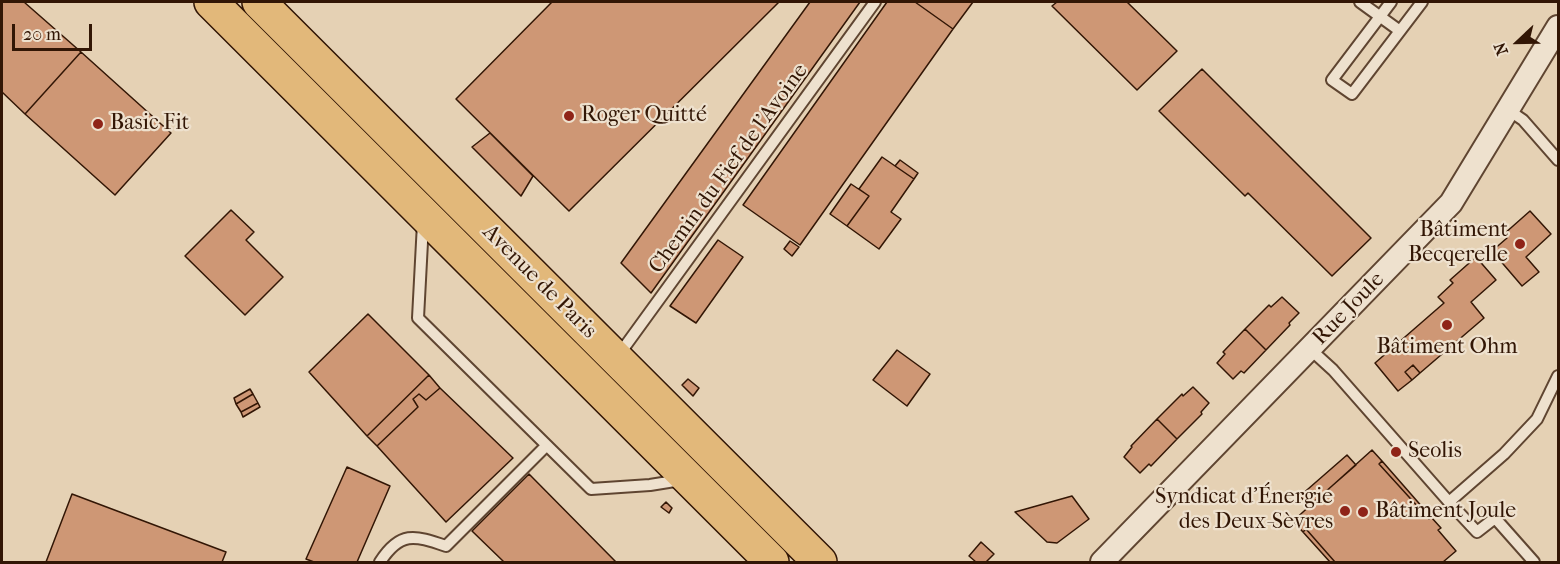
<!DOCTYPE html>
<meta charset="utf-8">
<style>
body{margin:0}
#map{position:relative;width:1560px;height:564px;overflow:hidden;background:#e5d1b4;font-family:"IM FELL French Canon",serif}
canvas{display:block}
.frame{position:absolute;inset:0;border:3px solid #321605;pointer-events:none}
.north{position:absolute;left:1488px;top:12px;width:60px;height:60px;-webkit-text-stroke:4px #eee1ce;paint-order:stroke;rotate:248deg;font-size:16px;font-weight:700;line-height:24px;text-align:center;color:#321605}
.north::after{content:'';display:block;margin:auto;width:21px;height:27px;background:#321605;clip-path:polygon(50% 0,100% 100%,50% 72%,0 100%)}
.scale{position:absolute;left:12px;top:24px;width:80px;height:27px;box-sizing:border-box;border:3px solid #321605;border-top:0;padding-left:8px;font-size:18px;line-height:21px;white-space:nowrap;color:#321605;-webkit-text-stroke:4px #eee1ce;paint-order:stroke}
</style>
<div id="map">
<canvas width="1560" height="564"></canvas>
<div class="frame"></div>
<div class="north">N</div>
<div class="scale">20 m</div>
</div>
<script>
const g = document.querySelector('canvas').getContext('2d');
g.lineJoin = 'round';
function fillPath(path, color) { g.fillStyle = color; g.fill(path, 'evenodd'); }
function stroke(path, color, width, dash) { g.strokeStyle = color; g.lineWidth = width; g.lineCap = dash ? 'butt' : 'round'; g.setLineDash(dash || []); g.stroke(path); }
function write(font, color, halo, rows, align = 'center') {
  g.font = font + ' "IM FELL French Canon",serif'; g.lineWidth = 4.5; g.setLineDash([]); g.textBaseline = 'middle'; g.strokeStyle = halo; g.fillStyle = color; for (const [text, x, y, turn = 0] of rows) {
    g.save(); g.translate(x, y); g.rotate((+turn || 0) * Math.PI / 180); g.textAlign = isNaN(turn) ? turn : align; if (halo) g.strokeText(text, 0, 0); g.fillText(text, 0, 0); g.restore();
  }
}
const building = new Path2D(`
 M2,2H24L81,52L25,114L2,92Z
 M552,2H779L569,211L456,99Z
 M810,2H860L651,293L621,263Z
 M887,2H915L953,29L800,245L743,205Z
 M915,2H973L953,29Z
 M1057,2H1127L1177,51L1137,90L1052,6Z
 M81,52L171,133L115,195L25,114Z
 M1202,69L1371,238L1332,276L1248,193L1245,196L1159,111Z
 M490,133L533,176L521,196L472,147Z
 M882,157L914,179L891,212L901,219L879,249L847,226L869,196L859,189Z
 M900,160L918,173L914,179L895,166Z
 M851,184L869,196L847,226L830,214Z
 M231,210L254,232L246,240L283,277L245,315L185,256Z
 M1530,211L1551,234L1526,257L1539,272L1522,286L1492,251L1507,238L1504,234Z
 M718,240L743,257L696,323L670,306Z
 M790,241L799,247L792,256L784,249Z
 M1476,257L1496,280L1471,302L1484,318L1420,373L1413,365L1405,372L1412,380L1398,391L1375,363L1444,303L1438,297L1453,283L1450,280Z
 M1282,297L1299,313L1289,323L1290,325L1266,350L1245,329L1269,305L1271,307Z
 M368,314L429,375L367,436L309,372Z
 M1245,329L1266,350L1244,373L1241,371L1233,379L1217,363L1225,354L1223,352Z
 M897,350L930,374L907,406L873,380Z
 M1413,365L1420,373L1412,380L1405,372Z
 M429,375L440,388L426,400L419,394L413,399L418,407L377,446L367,436Z
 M688,379L699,388L693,396L682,385Z
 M1193,387L1209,403L1201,412L1202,414L1177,439L1157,419L1182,394L1183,396Z
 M440,388L513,458L446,522L377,446L418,407L413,399L419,394L426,400Z
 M250,389L253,394L236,404L234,398Z
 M253,394L258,403L241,412L236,404Z
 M258,403L260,407L243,417L241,412Z
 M1157,419L1177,439L1151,466L1149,464L1140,473L1124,457L1132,447L1131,446Z
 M1372,450L1382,461L1379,464L1429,519L1431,517L1441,528L1438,530L1456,551L1443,562H1335L1306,529L1303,532L1293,521Z
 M1347,455L1356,465L1309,506L1300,496Z
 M1382,461L1431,517L1429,519L1379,464Z
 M347,467L390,486L357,562H314L306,559Z
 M529,474L616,562H504L472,531Z
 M72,494L226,552L222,562H46Z
 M1072,496L1089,519L1057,543L1047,542L1015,512Z
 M666,502L672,508L669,513L661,507Z
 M1306,529L1335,562H1330L1303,532Z
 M981,542L994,554L986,562H976L969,556Z`);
const lane = new Path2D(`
 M1360,2L1400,31
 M1391,2L1332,80L1352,94L1422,2
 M1507,109L1523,120L1558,160
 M423,223L418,318L591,489L650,485L681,480
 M1310,349L1333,370L1449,502L1504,454L1537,419L1558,376
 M618,356L875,2
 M1449,502L1477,532L1495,518L1534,562
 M380,562C400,531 414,535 446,546L546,446`);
const street = new Path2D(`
 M1102,562L1451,203L1558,27`);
const primary = new Path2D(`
 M211,2L772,562
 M259,2L820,562`);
const markers = [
 [569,116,6,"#8f2418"],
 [98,124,6,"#8f2418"],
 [1520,244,6,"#8f2418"],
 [1447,325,6,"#8f2418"],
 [1396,452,6,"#8f2418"],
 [1345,511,6,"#8f2418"],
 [1363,512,6,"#8f2418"]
];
const poiNames = [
 ["Roger Quitté",581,116],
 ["Basic Fit",110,124],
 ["Bâtiment",1508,231,"right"],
 ["Becqerelle",1508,256,"right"],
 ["Bâtiment Ohm",1447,348,"center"],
 ["Seolis",1408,452],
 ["Syndicat d'Énergie",1333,498,"right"],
 ["des Deux-Sèvres",1333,523,"right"],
 ["Bâtiment Joule",1375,512]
];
const streetNames = [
 ["Chemin du Fief de l'Avoine",729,169,-54],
 ["Avenue de Paris",539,282,45],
 ["Rue Joule",1349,309,-46]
];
fillPath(building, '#ce9775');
stroke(building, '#321605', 1.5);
stroke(lane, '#5f4531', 14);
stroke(street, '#5f4531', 26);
stroke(primary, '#321605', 36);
stroke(lane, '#eee1ce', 10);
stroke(street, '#eee1ce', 22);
stroke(primary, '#e2b87a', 33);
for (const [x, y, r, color] of markers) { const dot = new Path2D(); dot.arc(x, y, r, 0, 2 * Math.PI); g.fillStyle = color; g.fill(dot); stroke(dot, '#eee1ce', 2); }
write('22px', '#321605', '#eee1ce', poiNames, 'left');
write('22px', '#321605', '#eee1ce', streetNames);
</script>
